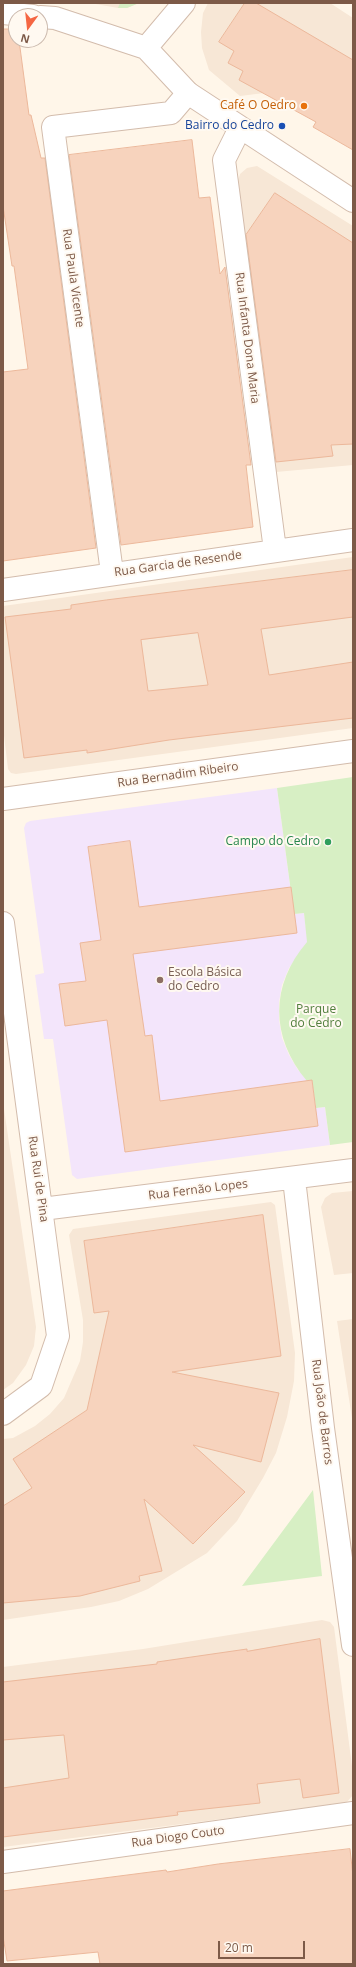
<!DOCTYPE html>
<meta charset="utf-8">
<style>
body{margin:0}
#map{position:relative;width:356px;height:1967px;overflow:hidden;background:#fff6e9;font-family:"Open Sans",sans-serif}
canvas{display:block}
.frame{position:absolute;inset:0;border:4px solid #7d5a48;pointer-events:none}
.north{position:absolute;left:8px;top:8px;width:40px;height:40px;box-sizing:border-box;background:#fff9f1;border:1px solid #cbb9ad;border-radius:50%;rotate:195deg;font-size:11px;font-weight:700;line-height:16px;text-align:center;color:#7d5a48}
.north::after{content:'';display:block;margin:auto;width:14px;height:18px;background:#f56642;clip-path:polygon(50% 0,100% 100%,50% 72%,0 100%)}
.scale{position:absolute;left:218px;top:1941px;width:87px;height:18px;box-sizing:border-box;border:2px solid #7d5a48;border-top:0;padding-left:5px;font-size:12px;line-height:14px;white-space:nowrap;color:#7d5a48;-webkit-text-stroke:3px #fff9f1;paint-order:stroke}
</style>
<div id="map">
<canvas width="356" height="1967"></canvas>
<div class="frame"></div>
<div class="north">N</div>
<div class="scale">20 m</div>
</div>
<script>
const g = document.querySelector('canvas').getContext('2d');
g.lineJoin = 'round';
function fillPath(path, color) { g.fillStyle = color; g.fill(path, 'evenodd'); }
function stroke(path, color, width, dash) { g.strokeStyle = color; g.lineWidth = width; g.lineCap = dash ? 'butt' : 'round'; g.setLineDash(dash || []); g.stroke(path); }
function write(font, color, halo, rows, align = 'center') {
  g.font = font + ' "Open Sans",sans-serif'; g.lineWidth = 4; g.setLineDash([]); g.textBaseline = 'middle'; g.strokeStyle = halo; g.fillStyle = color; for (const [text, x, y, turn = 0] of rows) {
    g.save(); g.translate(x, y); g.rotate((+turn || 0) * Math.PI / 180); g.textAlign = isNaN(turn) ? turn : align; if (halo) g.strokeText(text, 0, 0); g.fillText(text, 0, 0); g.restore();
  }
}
const residential = new Path2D(`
 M90,3H139L127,8H118Z
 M208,3H330L353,18V150L316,122L264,93L240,96L209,70L202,48L201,32L203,13Z
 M257,166L353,226V465L276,472L237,185L240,174L247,168Z
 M353,557V728L16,774L11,773L8,769L3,727V606Z
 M3,1102L36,1327L34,1346L26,1365L13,1383L3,1390Z
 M353,1191V1273L334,1275L321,1207L325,1198L332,1193Z
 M271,1202L275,1205L295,1353L294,1381L287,1417L276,1453L263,1478L237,1521L207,1553L148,1589L119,1601L91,1607L3,1620V1439L13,1438L35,1426L50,1414L64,1398L80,1361L83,1342V1320L69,1235L73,1229Z
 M353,1319V1425L337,1321Z
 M322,1620L330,1622L334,1627L353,1774V1795L346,1803L3,1847V1667L143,1649Z`);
const education = new Path2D(`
 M277,788L294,914L304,913L308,942L289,968L282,985L279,1002V1020L282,1038L289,1055L298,1070L312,1080L316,1108L325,1107L330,1145L77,1179L72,1175L53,1039H44L35,975L44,973L24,828L26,823L30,821Z`);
const green = new Path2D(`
 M120,3H139L127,8H118Z
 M353,777V1142L330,1145L325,1107L316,1108L312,1081H307C270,1037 270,985 307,942L304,913L294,914L277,788Z
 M313,1490L322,1576L242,1586Z`);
const building = new Path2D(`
 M245,3H256L353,60V150L313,127L316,122L239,80L243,71L228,63L234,51L219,42Z
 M3,29H16V40H19L29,115H31L41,158H45L96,548L3,561V372L28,369L14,266H12L3,206Z
 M192,140L199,198L210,197L220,274L225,267L251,465H246L253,527L121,545L69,155Z
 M275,193L353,243V444L331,445L333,456L276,462L246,235Z
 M353,570V617L261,629L269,675L353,662V718L169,740L87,753V750L24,758L5,617L71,609V605L106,600ZM198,633L208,685L148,691L141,640Z
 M130,841L139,907L291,887L297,933L133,954L145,1036L152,1035L160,1101L312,1080L318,1126L125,1152L107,1020L65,1026L59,984L86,981L80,943L101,940L88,847Z
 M263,1215L281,1356L172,1372L279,1393L261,1462L193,1445L245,1492L193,1544L144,1499L162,1571L139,1576L140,1581L80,1596L3,1603V1506L32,1488L13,1459L87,1410L109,1311L94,1313L84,1241Z
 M320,1639L339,1793L303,1798L300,1779L257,1784L260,1803L177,1812L178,1815L3,1837V1788L69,1778L64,1735L3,1740V1682L157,1664V1662L247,1649V1651Z
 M350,1849L353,1876V1964H100L98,1952L7,1961L3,1936V1891L166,1870L167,1872L218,1864Z`);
const minor = new Path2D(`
 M240,128L224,160L275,550
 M112,573L53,127L171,113L188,93
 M3,590L353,540
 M3,799L353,751
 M3,923L58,1336L41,1386L3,1414
 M294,1179L323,1428L353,1645
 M42,1209L353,1170
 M3,1862L353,1813`);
const tertiary = new Path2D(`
 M3,13L33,16
 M40,17L55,18L146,48L188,93L353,201
 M146,48L184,3`);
const markers = [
 [304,106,4,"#e8710a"],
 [282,126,4,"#1a4fb4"],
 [328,842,4,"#2e9e5b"],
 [160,980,4,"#8d6e63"]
];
const foodNames = [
 ["Café O Oedro",296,106]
];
const transitNames = [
 ["Bairro do Cedro",274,126]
];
const streetNames = [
 ["Rua Paula Vicente",73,278,82],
 ["Rua Infanta Dona Maria",247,338,83],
 ["Rua Garcia de Resende",178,564,-8],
 ["Rua Bernadim Ribeiro",178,775,-8],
 ["Rua Rui de Pina",38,1179,82],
 ["Rua Fernão Lopes",198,1190,-7],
 ["Rua João de Barros",322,1412,83],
 ["Rua Diogo Couto",178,1837,-8]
];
const leisureNames = [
 ["Campo do Cedro",320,842]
];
const educationNames = [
 ["Escola Básica",168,973],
 ["do Cedro",168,987]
];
const parkNames = [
 ["Parque",316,1010],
 ["do Cedro",316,1024]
];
fillPath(residential, '#f7e7d6');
fillPath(education, '#f3e5fb');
fillPath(green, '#d7efc4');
fillPath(building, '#f7d3bd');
stroke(building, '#ecb89b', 1);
stroke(minor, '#d3bcac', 24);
stroke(tertiary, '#d3bcac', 24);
stroke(minor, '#fff', 22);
stroke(tertiary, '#fff', 22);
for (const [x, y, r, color] of markers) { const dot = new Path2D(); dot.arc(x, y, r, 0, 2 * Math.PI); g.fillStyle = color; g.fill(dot); stroke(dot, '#fff9f1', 1.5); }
write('12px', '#c56008', '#fff9f1', foodNames, 'right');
write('12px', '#164399', '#fff9f1', transitNames, 'right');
write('12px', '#7d5a48', '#fff9f1', streetNames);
write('12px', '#27864d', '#fff9f1', leisureNames, 'right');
write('12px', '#785e54', '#fff9f1', educationNames, 'left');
write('12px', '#517e3c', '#fff9f1', parkNames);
</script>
